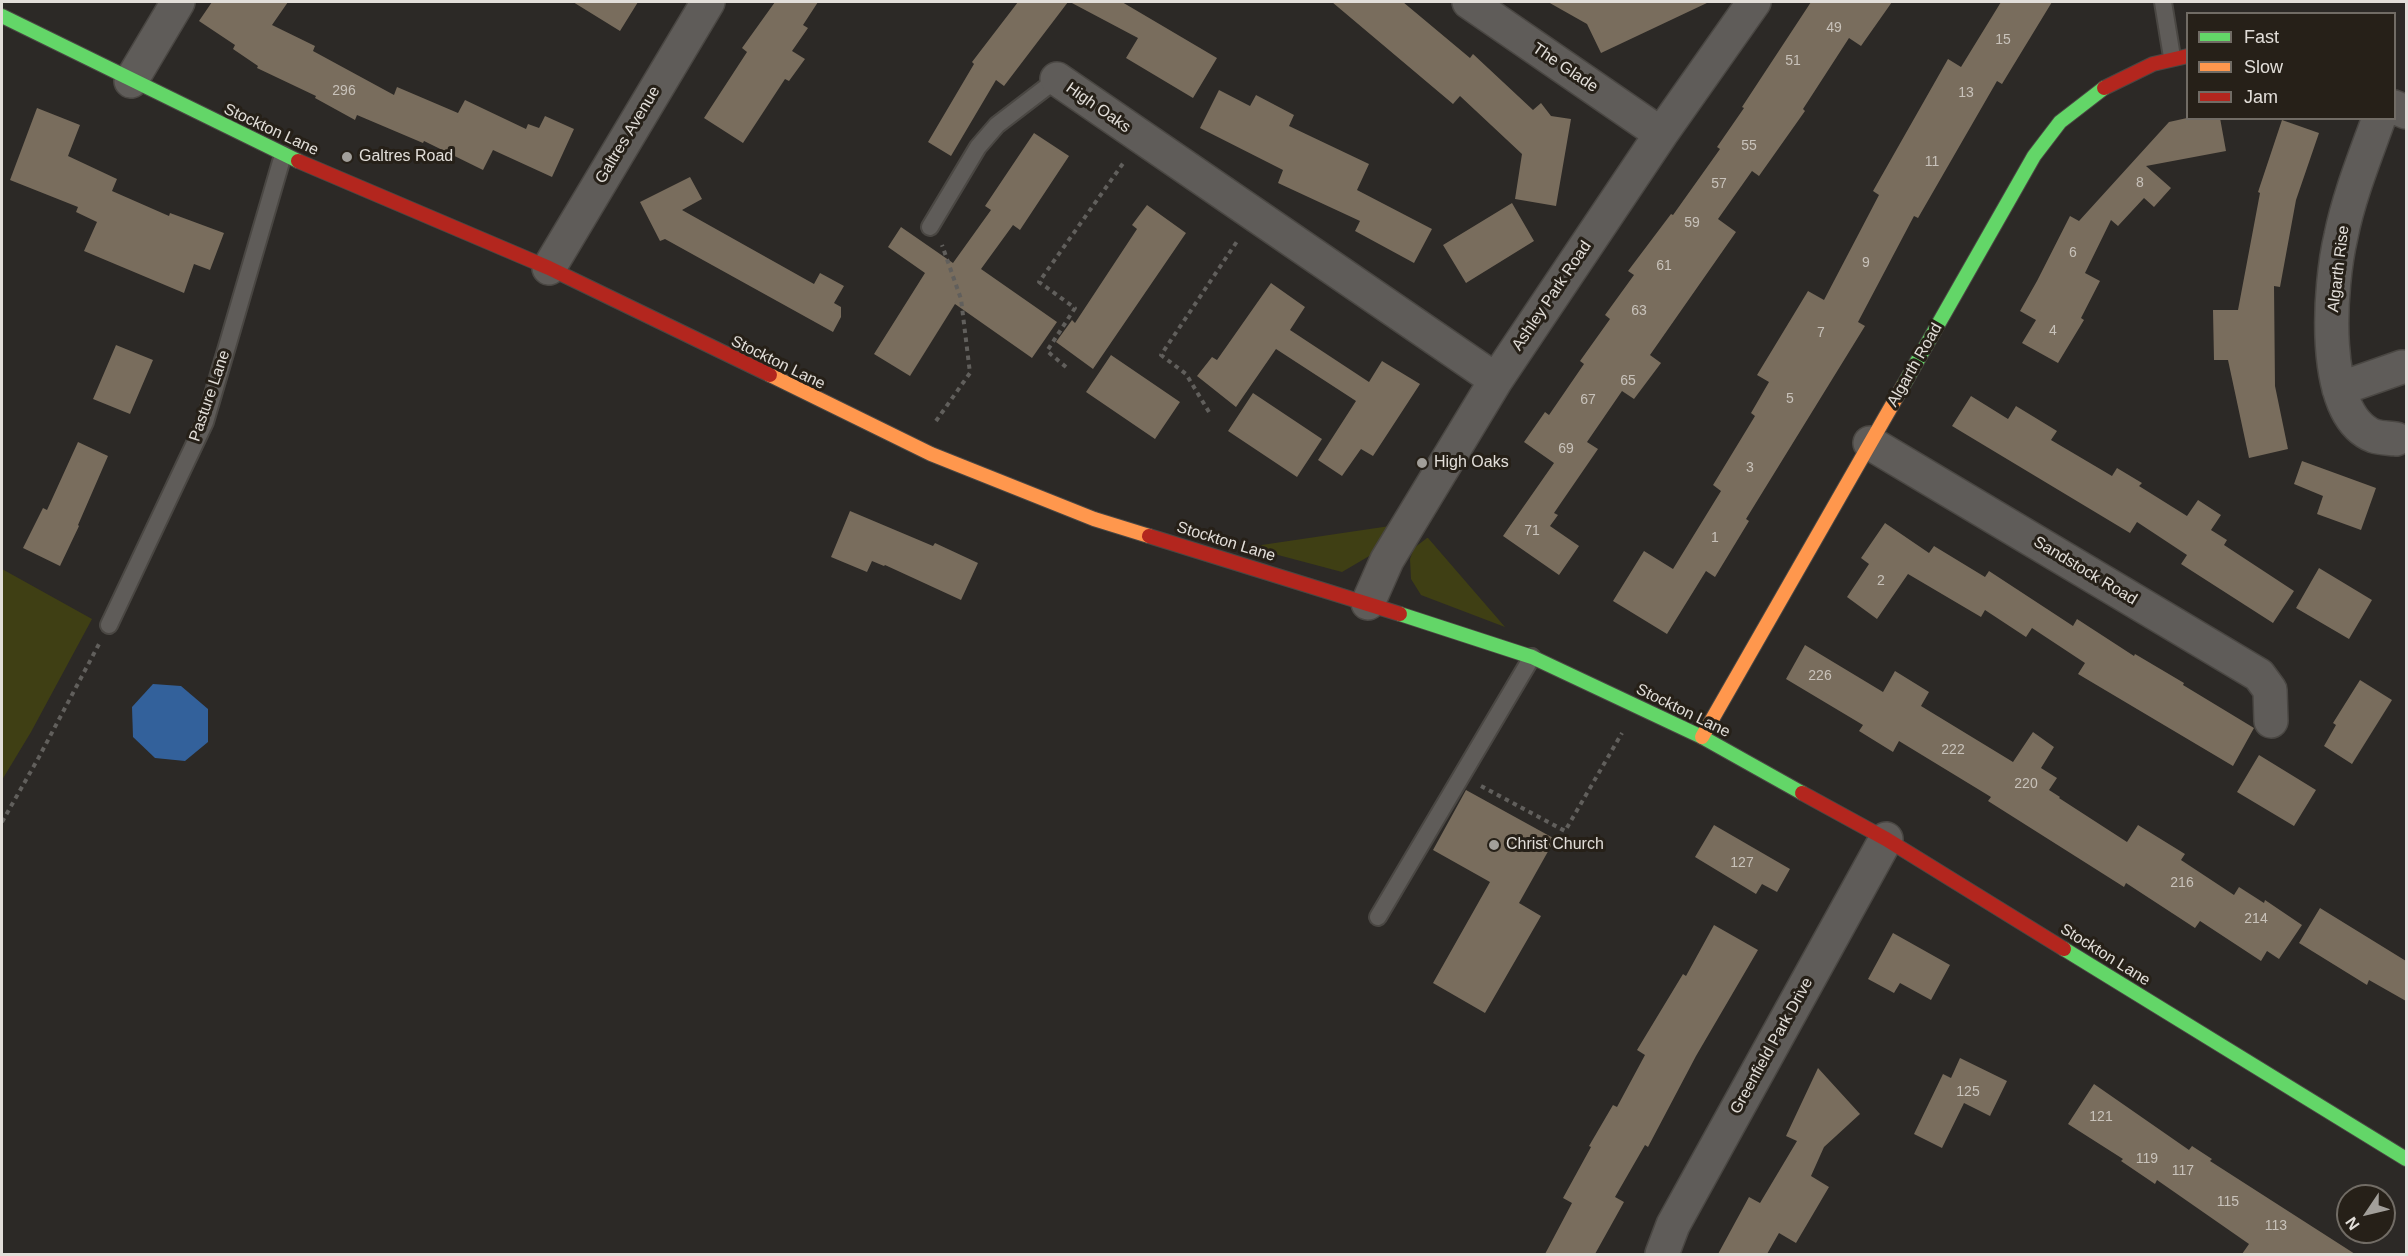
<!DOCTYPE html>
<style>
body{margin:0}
#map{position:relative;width:2408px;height:1256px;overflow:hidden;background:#2c2926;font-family:Helvetica,sans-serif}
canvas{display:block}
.frame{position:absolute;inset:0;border:3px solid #e2ded9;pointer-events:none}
.legend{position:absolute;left:2186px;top:12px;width:210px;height:108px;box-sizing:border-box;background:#262018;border:2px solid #716c65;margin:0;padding:8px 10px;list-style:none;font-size:18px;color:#e2ded9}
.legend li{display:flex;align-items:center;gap:12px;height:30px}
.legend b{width:30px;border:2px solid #716c65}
.north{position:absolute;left:2336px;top:1184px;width:60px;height:60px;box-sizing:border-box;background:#262018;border:2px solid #716c65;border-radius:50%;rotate:235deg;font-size:16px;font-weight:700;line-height:24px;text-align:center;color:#e2ded9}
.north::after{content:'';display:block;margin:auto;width:21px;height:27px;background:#a29f9a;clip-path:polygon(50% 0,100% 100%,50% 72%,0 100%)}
</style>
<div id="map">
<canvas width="2408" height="1256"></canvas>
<div class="frame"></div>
<ul class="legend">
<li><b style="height:8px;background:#63d668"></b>Fast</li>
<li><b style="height:8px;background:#ff974d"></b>Slow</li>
<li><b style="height:8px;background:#b3261e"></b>Jam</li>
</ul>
<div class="north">N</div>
</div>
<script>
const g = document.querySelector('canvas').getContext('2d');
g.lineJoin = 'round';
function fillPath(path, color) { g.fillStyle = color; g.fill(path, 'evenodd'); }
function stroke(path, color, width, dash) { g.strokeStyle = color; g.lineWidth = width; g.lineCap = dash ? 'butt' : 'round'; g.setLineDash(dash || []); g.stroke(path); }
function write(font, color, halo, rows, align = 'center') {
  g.font = font + ' Helvetica,sans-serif'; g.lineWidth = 6; g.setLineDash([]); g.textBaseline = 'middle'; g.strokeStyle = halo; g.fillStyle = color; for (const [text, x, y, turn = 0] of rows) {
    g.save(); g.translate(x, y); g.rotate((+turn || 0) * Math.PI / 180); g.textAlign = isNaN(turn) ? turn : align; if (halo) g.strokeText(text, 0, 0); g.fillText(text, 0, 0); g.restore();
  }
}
const green = new Path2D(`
 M1390,526L1371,555L1342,572L1248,547Z
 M1427,538H1428L1505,627L1421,595L1411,579L1410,559L1414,548Z
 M2,569L92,619L31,732L2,780Z`);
const water = new Path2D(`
 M153,684L181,686L208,709V742L185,761L155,758L133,737L132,707Z`);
const building = new Path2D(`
 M212,2H288L272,25L315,46L313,51L394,95L397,87L458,113L465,100L526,129L528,124L539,128L545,116L574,129L552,177L493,150L483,170L424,141L423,143L357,115L355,120L315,98L316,96L257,68L258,66L233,49L235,45L199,21Z
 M573,2H638L620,31Z
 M775,2H818L803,25L808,28L792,51L805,59L789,81L785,79L743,143L704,118L747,52L742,48Z
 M1018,2H1068L1004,86L996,80L951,156L928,142L974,64L972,62Z
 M1070,2H1122L1217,58L1193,98L1126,58L1138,38Z
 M1332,2H1403L1470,58L1473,54L1533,110L1541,103L1551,116L1571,119L1556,206L1515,199L1522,154L1460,96L1453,104Z
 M1548,2H1709L1601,53L1587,24Z
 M1811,2H1892L1861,46L1849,38L1803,109L1805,111L1759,176L1752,171L1718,219L1736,232L1650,355L1661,363L1634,399L1622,391L1587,442L1598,449L1554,513L1558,515L1550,526L1579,546L1559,575L1503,536L1554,463L1524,442L1545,412L1549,415L1584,364L1580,361L1610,319L1605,315L1634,275L1628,271L1671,214L1673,215L1720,149L1717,147L1744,108L1742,107Z
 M2001,2H2052L2002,84L1997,81L1918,218L1914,216L1858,322L1865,326L1746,519L1749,521L1715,577L1706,571L1667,634L1613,601L1644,551L1673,569L1721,491L1713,485L1755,416L1751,413L1769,382L1757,375L1771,352L1808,291L1824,300L1879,195L1873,191L1948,59L1961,67Z
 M1219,90L1250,106L1256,95L1294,115L1289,126L1369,164L1357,190L1432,229L1414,263L1355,231L1360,221L1278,183L1283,170L1200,128Z
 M37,108L80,125L68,156L117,179L112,191L169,216L170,213L224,233L210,270L194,264L184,293L84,251L97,222L76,212L78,207L10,180Z
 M2187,118H2220L2226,151L2146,166L2171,188L2154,207L2144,198L2118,226L2111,220L2085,273L2100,281L2081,318L2084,320L2058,363L2022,343L2036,320L2020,311L2037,281L2070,216L2079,221L2169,122Z
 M2282,120L2319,133L2296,200L2280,287L2274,286L2275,386L2288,449L2249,458L2228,360H2214L2213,310H2238L2260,193L2258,192Z
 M1034,133L1069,156L1020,230L1013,225L981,269L1057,322L1032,358L955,304L910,376L874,354L925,273L888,247L901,227L953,263L991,210L985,206Z
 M690,177L702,199L682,210L814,284L820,273L844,286L834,303L841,307V317L833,332L665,239L660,241L640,202Z
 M1512,203L1534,241L1466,283L1443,245Z
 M1147,205L1186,233L1093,369L1056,342L1072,320L1075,323L1137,229L1132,225Z
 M1271,283L1305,307L1290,330L1369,382L1382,361L1420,384L1373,456L1361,449L1342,476L1318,460L1356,401L1276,349L1236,407L1197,376L1212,357L1217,360Z
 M116,345L153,360L130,414L93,399Z
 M1111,355L1180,402L1155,439L1086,392Z
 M1253,393L1322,439L1297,477L1228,431Z
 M1971,396L2008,419L2016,406L2057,431L2051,440L2112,476L2117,468L2142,483L2139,486L2187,516L2198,500L2221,515L2211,530L2227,540L2224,545L2294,591L2273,623L2181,564L2187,555L2137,522L2130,533L1952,426Z
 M78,442L108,456L78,525L79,526L60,566L23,548L43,508L47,510Z
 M2302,461L2376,488L2361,530L2317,514L2323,496L2294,484Z
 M850,511L933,546L935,543L978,563L961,600L885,565L884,566L872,561L867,572L831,557Z
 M1885,523L1929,553L1934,546L1985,577L1989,571L2073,626L2077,619L2134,656L2135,654L2184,683L2183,685L2254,728L2233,766L2078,674L2085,663L2032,628L2026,637L1985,610L1981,617L1908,574L1877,619L1847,597L1869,564L1861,558Z
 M2319,568L2372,600L2349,639L2296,608Z
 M1805,645L1883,692L1895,671L1929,692L1921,706L2013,762L2033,732L2054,747L2041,768L2057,778L2049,790L2060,797L2059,798L2127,842L2138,825L2185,854L2181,860L2234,895L2239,887L2264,903L2265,900L2302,925L2279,959L2267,951L2261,961L2200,921L2195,928L2126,883L2124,887L1988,801L1991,797L1899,741L1893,752L1859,731L1863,725L1786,679Z
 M2360,680L2392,700L2352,764L2324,746L2336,725L2333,723Z
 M2259,755L2316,790L2294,826L2237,792Z
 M1466,790L1555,839L1519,903L1541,916L1485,1013L1433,983L1490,882L1433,850Z
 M1714,825L1790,869L1777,892L1762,884L1756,894L1695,857Z
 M2320,908L2406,961V1001L2369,980L2367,985L2299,943Z
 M1714,925L1758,950L1696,1056L1648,1147L1645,1145L1615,1197L1624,1202L1595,1254H1545L1572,1203L1563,1198L1591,1147L1589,1146L1613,1105L1617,1107L1645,1055L1637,1050L1683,974L1686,976Z
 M1893,933L1950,965L1931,1000L1900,983L1894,993L1868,979Z
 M1960,1058L2007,1081L1990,1116L1964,1103L1942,1148L1914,1134L1943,1074L1951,1078Z
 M1818,1068L1860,1114L1824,1147L1811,1176L1829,1187L1796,1243L1779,1233L1767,1254H1718L1749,1197L1760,1203L1797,1141L1786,1136Z
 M2094,1084L2189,1150L2192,1146L2212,1159L2210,1161L2355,1254H2242L2249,1244L2157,1180L2155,1184L2121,1161L2123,1159L2068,1124Z`);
const path = new Path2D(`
 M1066,367L1047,351L1075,308L1039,282L1124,162
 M1209,412L1186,374L1161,355L1238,240
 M936,421L970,373L961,299L942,245
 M1481,786L1565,831L1622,733
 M2,822L39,757L99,644`);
const lane = new Path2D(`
 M2163,2L2172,57
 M930,227L978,147L997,125L1057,79
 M109,625L205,422L283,155
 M1378,917L1532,657`);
const street = new Path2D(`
 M1469,2L1661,134
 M1057,79L1496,380
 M131,81L178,2
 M2394,107L2406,112
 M2379,118C2365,157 2349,196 2341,236C2330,282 2318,414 2374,436C2380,438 2389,438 2396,439
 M549,268L708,2
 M2339,389L2402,367
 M1870,443L2259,675L2270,690L2271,721
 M1368,603L1387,560L1496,380L1661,134L1754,2
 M1662,1254L1673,1225L1886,839`);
const fast = new Path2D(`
 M2,16L298,161
 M1903,386L2034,156L2060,122L2104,88
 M1400,614L1532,657L1702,737L1802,793
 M2064,949L2406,1159`);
const slow = new Path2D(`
 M770,375L931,454L1094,519L1149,536
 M1702,737L1903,386`);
const jam = new Path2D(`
 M2104,88L2153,64L2188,56
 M298,161L549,268L770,375
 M1149,536L1400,614
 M1802,793L1886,839L2064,949`);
const markers = [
 [347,157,6,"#a29f9a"],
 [1422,463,6,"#a29f9a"],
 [1494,845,6,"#a29f9a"]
];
const numberNames = [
 ["49",1834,28],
 ["15",2003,40],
 ["51",1793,61],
 ["296",344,91],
 ["13",1966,93],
 ["55",1749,146],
 ["11",1932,162],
 ["8",2140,183],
 ["57",1719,184],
 ["59",1692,223],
 ["6",2073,253],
 ["9",1866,263],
 ["61",1664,266],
 ["63",1639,311],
 ["4",2053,331],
 ["7",1821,333],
 ["65",1628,381],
 ["5",1790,399],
 ["67",1588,400],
 ["69",1566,449],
 ["3",1750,468],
 ["71",1532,531],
 ["1",1715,538],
 ["2",1881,581],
 ["226",1820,676],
 ["222",1953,750],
 ["220",2026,784],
 ["127",1742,863],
 ["216",2182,883],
 ["214",2256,919],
 ["125",1968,1092],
 ["121",2101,1117],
 ["119",2147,1159],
 ["117",2183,1171],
 ["115",2228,1202],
 ["113",2276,1226]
];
const streetNames = [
 ["The Glade",1565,68,34],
 ["High Oaks",1098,108,35],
 ["Stockton Lane",271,130,25],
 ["Galtres Avenue",628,135,-59],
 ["Algarth Rise",2339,269,-83],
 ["Ashley Park Road",1552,296,-56],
 ["Stockton Lane",778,363,26],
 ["Algarth Road",1915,365,-60],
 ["Pasture Lane",210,396,-71],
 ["Stockton Lane",1226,542,17],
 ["Sandstock Road",2085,571,31],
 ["Stockton Lane",1683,711,26],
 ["Stockton Lane",2105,955,32],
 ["Greenfield Park Drive",1772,1046,-61]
];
const poiNames = [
 ["Galtres Road",359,157],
 ["High Oaks",1434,463],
 ["Christ Church",1506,845]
];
fillPath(green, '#3f3f14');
fillPath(water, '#33619b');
fillPath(building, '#796d5d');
stroke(lane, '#4a4743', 20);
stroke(street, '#4a4743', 36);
stroke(fast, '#4a4743', 16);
stroke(slow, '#4a4743', 16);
stroke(jam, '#4a4743', 16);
stroke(path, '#615f5c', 4, [4.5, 4.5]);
stroke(lane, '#5f5c59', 16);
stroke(street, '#5f5c59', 33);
stroke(fast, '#63d668', 14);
stroke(slow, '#ff974d', 14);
stroke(jam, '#b3261e', 14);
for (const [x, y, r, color] of markers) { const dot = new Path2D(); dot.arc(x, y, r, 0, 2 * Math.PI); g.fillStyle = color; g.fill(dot); stroke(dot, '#262018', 2); }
write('14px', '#c8c2ba', null, numberNames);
write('16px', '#e2ded9', '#262018', streetNames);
write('16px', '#e2ded9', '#262018', poiNames, 'left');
</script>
